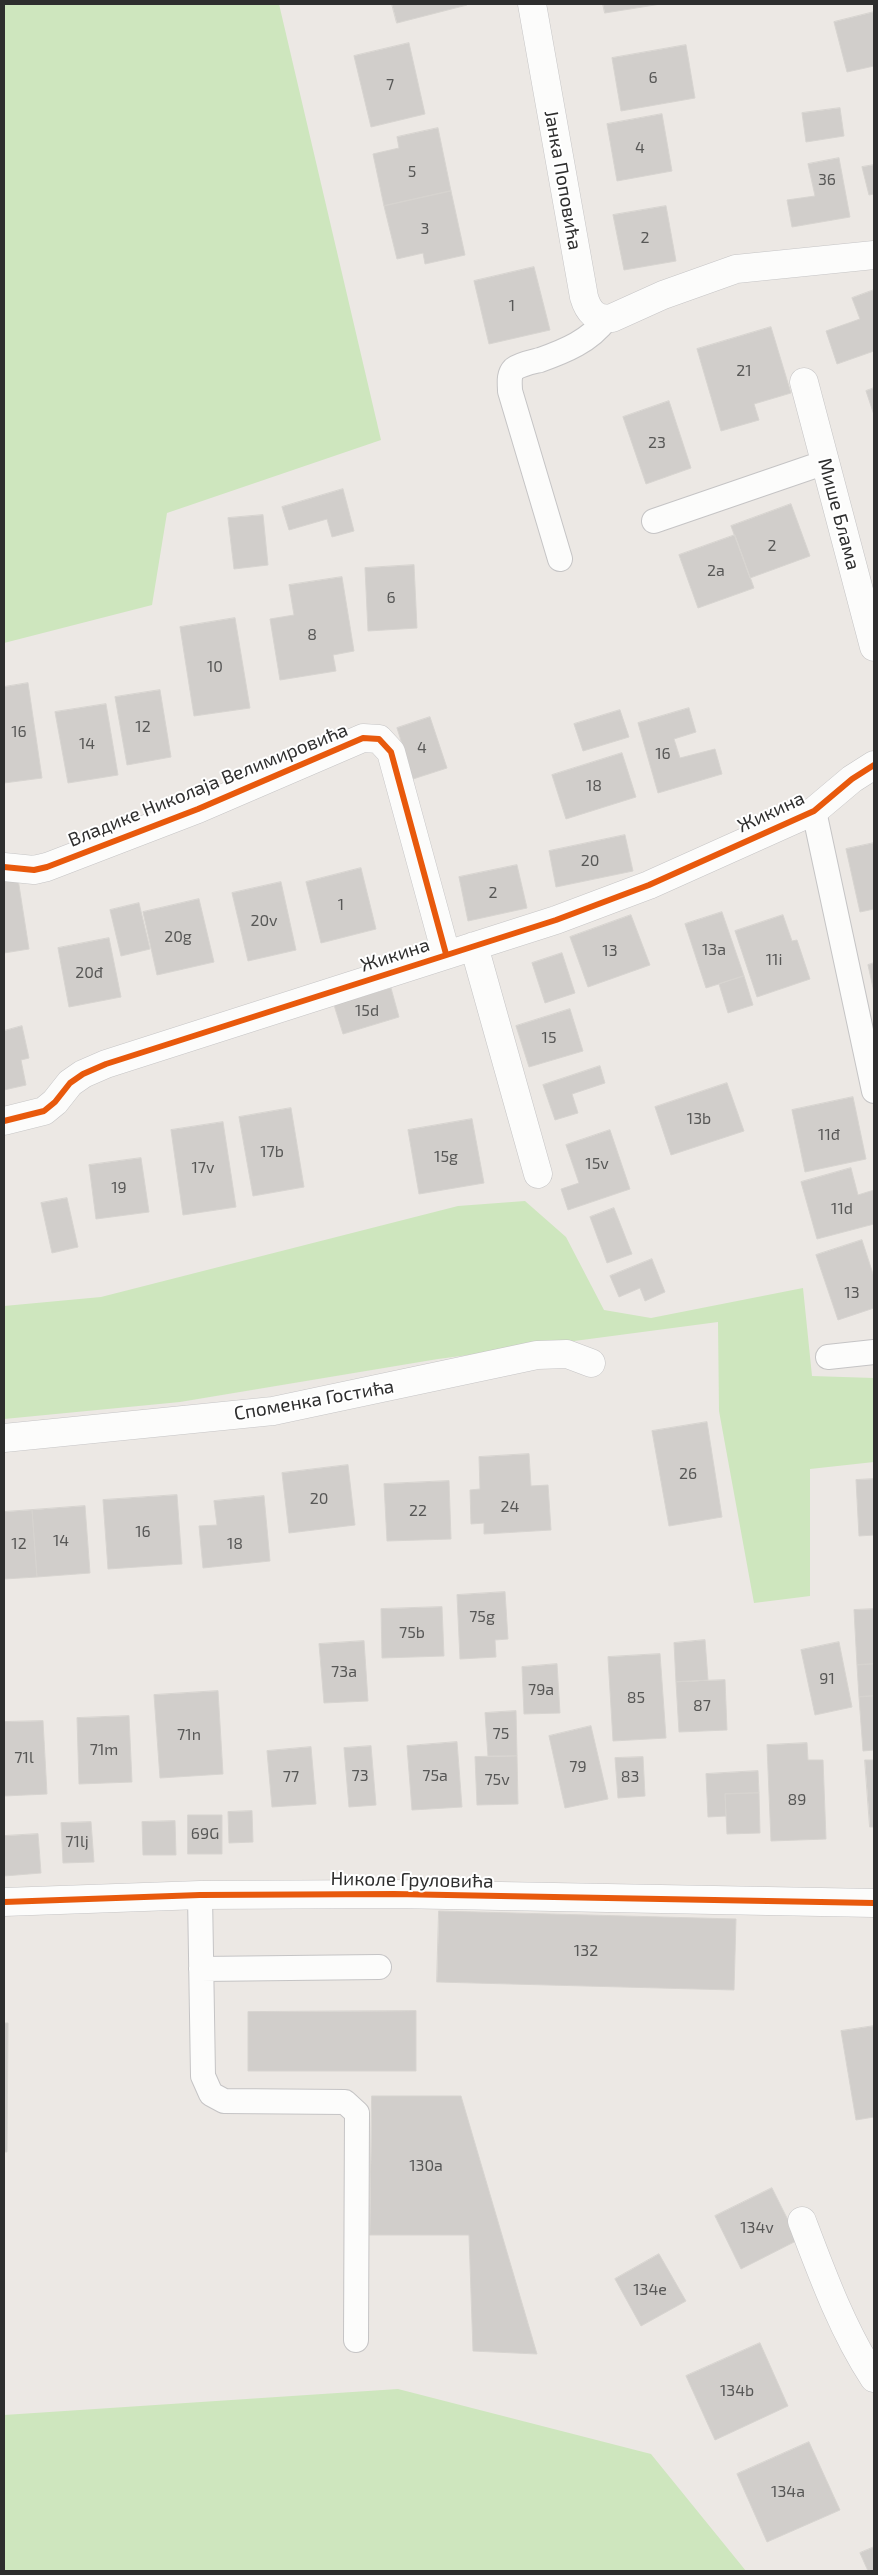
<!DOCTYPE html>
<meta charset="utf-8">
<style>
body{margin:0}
#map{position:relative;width:878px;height:2575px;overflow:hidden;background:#ece8e4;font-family:"Exo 2",sans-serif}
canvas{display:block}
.frame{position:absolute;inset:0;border:5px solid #2e2e2e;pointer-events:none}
</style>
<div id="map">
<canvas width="878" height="2575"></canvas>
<div class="frame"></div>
</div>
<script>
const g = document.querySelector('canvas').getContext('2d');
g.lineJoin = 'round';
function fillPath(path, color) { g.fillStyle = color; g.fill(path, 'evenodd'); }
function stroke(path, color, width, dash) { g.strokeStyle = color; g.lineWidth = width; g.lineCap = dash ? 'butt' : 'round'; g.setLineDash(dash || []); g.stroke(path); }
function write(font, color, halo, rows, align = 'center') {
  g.font = font + ' "Exo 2",sans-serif'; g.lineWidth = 4; g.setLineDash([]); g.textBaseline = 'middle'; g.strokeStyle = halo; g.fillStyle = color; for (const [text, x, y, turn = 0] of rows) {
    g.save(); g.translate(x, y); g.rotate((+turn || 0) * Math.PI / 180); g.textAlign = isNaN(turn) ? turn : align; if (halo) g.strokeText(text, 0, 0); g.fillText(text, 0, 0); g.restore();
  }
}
const green = new Path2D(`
 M4,4H279L381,440L167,513L152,605L4,643Z
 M525,1201L566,1237L604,1310L651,1318L803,1288L812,1376L874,1378V1462L810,1469V1596L754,1603L719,1411L718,1322L438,1359L180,1402L4,1419V1306L101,1297L458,1206Z
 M398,2389L651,2454L746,2571H4V2415Z`);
const building = new Path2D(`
 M392,4H467V5L397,23Z
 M603,4H661L605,13Z
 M874,12V66L847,72L834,22Z
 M409,43L425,114L371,127L354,56Z
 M686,45L695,98L621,111L612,58Z
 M840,108L844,136L806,142L802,113Z
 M662,114L672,171L617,181L607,124Z
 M438,128L451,191L384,206L373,154L399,148L397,137Z
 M839,158L850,217L792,227L787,200L815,196L808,164Z
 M874,165V194L869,195L862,167Z
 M451,191L465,255L425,264L423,253L397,259L384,206Z
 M666,206L676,261L624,270L613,215Z
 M534,267L550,330L489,344L474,281Z
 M874,290V351L837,364L826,331L860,319L852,298Z
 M771,327L791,393L754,404L759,420L721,431L697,349Z
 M874,388V415L866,391Z
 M669,401L691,468L646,484L623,417Z
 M343,489L354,531L332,537L327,519L289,530L282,507Z
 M791,504L810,556L750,578L731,526Z
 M263,515L268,565L234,569L228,518Z
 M735,535L754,588L698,608L679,555Z
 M414,565L417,628L368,631L365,568Z
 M342,577L354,651L333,655L336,671L280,680L270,619L294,615L289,585Z
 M235,618L250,708L194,716L180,627Z
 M28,683L42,778L4,783V687Z
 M160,690L171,757L127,765L115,697Z
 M106,704L118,775L68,783L55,712Z
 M689,708L696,732L674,739L680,758L715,749L722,774L658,793L638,723Z
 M620,710L629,737L583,751L574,724Z
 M430,717L447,768L413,779L397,728Z
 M622,753L636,797L566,819L552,775Z
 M625,835L633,871L556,887L549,851Z
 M874,843V909L860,912L846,849Z
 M517,865L527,908L468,921L459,877Z
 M361,868L376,929L321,943L306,882Z
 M18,879L29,949L4,953V881Z
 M281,882L296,950L248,961L232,893Z
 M199,899L214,962L157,975L143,912Z
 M139,903L150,949L121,956L110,910Z
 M722,912L744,976L706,988L685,924Z
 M631,915L650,965L588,987L570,937Z
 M783,915L792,941L797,940L810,979L757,997L735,931Z
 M109,938L121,997L69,1007L58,948Z
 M562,953L575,993L545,1003L532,963Z
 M874,963V992L868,965Z
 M744,976L753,1005L728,1013L719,984Z
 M391,988L399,1017L343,1034L334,1005Z
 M570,1009L583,1051L529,1067L516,1026Z
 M22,1026L29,1058L21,1060L26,1085L4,1090V1031Z
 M600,1066L605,1083L572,1094L578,1113L555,1120L543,1085Z
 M727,1083L744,1131L671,1155L655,1107Z
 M853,1097L866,1159L805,1172L792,1110Z
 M291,1108L304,1187L253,1196L239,1117Z
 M472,1119L484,1183L419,1194L408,1130Z
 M223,1122L236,1207L183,1215L171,1130Z
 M610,1130L630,1189L568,1210L561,1189L579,1183L566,1145Z
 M141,1158L149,1212L96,1219L89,1165Z
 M851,1168L858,1195L874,1190V1224L817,1239L801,1182Z
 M67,1198L78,1247L52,1253L41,1203Z
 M614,1208L632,1254L607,1263L590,1217Z
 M862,1240L874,1277V1308L838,1320L816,1255Z
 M652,1259L665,1292L645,1301L640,1288L619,1297L610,1276Z
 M707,1422L722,1517L669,1526L652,1431Z
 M529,1454L531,1486L548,1485L551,1530L484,1534V1523L471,1524L470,1490L480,1489L479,1457Z
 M348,1465L355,1525L289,1533L282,1473Z
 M874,1479V1535L859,1536L856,1480Z
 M449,1481L451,1539L387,1541L384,1484Z
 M177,1495L182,1564L108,1569L103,1500Z
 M264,1496L270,1561L203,1568L199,1526L217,1525L214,1501Z
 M85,1506L90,1573L37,1577L32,1510Z
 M32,1510L37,1577L4,1579V1512Z
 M505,1592L508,1639L495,1640L496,1657L460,1659L457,1595Z
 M442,1607L444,1656L382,1658L381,1609Z
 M874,1609V1664L857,1665L854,1610Z
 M705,1640L708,1680L676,1682L674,1643Z
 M364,1641L368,1701L324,1703L319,1644Z
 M839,1642L852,1707L815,1715L801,1650Z
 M660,1654L666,1738L613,1741L608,1657Z
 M557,1664L560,1713L524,1714L522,1667Z
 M874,1664V1696L859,1697L857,1665Z
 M725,1680L727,1730L679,1732L676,1682Z
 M218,1691L223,1774L160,1778L154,1695Z
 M874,1696V1750L863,1751L859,1697Z
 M516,1711L517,1756H488L485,1713Z
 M129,1716L132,1782L79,1784L77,1718Z
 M43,1721L47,1794L4,1796V1722Z
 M591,1726L608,1799L565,1808L549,1736Z
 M457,1742L462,1807L412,1810L407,1746Z
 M807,1743L808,1760H823L826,1839L771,1841L767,1745Z
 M371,1746L376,1805L349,1807L344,1748Z
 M311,1747L316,1804L272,1807L267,1751Z
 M517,1756L518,1804L477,1805L475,1757Z
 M643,1757L645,1796L618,1798L615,1758Z
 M865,1760H874V1827H870Z
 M758,1771L759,1793L725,1794L726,1816L708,1817L706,1774Z
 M759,1793L760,1833L727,1834L725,1794Z
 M252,1811L253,1842L229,1843L228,1812Z
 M188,1815H222V1854H188Z
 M175,1821L176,1855H143L142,1822Z
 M91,1822L94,1862L63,1863L61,1823Z
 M38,1834L41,1873L4,1876V1836Z
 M439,1911L736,1919L734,1990L437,1982Z
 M416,2011V2071H248V2012Z
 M4,2023H8L7,2152H4Z
 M874,2026V2117L856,2120L841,2031Z
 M372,2096H461L537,2354L473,2351L469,2235H370Z
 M772,2188L798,2240L741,2269L715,2216Z
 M659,2254L686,2301L641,2326L615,2279Z
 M760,2343L788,2406L715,2440L686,2376Z
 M809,2442L840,2510L767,2542L737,2474Z
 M874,2547V2571H868L860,2553Z`);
const service = new Path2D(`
 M654,521L826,462
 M560,559L510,391C510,384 508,375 514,369C521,364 532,362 540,360C565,351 590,341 606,319
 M814,811L874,1091
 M828,1357L874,1352
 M200,1895L203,2076L211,2094L224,2101L345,2102L357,2113L356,2340
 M201,1969L379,1967`);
const minor = new Path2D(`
 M532,4L584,297C588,311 596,321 612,318L663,295L736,269L874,255
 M804,382L874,647
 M4,867L34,870L47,867L198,809L363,738L379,739L391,752L446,954
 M474,946L538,1174
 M4,1121L44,1111L55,1102L70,1083L83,1074L106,1064L556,920L649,885L814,811L852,779L874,765
 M4,1438L273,1411L537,1355L567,1354L591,1363
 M802,2221C822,2274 843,2331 874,2378`);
const tertiary = new Path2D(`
 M4,1902L200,1895L394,1894L874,1903`);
const cycleway = new Path2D(`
 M4,867L34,870L47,867L198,809L363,738L379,739L391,752L446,954
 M4,1121L44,1111L55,1102L70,1083L83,1074L106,1064L556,920L649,885L814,811L852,779L874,765
 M4,1902L200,1895L394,1894L874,1903`);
const numberNames = [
 ["6",653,78],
 ["7",390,85],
 ["4",640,148],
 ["5",412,172],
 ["36",827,180],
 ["3",425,229],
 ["2",645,238],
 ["1",512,306],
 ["21",744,371],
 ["23",657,443],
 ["2",772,546],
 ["2a",716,571],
 ["6",391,598],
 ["8",312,635],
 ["10",215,667],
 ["12",143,727],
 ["16",19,732],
 ["14",87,744],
 ["4",422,748],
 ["16",663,754],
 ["18",594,786],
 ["20",590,861],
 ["2",493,893],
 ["1",341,905],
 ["20v",264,921],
 ["20g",178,937],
 ["13a",714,950],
 ["13",610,951],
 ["11i",774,960],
 ["20đ",89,973],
 ["15d",367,1011],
 ["15",549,1038],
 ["13b",699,1119],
 ["11đ",829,1135],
 ["17b",272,1152],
 ["15g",446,1157],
 ["15v",597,1164],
 ["17v",203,1168],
 ["19",119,1188],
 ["11d",842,1209],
 ["13",852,1293],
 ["26",688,1474],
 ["20",319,1499],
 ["24",510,1507],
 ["22",418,1511],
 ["16",143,1532],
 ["14",61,1541],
 ["12",19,1544],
 ["18",235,1544],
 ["75g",482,1617],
 ["75b",412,1633],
 ["73a",344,1672],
 ["91",827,1679],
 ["79a",541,1690],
 ["85",636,1698],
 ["87",702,1706],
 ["75",501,1734],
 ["71n",189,1735],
 ["71m",104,1750],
 ["71l",24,1758],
 ["79",578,1767],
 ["73",360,1776],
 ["75a",435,1776],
 ["77",291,1777],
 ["83",630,1777],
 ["75v",497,1780],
 ["89",797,1800],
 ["69G",205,1834],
 ["71lj",77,1842],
 ["132",586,1951],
 ["130a",426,2166],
 ["134v",757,2228],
 ["134e",650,2290],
 ["134b",737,2391],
 ["134a",788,2492]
];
const streetNames = [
 ["Јанка Поповића",563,180,80],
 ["Мише Блама",839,514,75],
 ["Владике Николаја Велимировића",208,785,-22],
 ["Жикина",771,812,-25],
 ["Жикина",395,955,-18],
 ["Споменка Гостића",314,1400,-10],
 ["Николе Груловића",412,1880,1]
];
fillPath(green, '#cee6be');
fillPath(building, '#d1cecb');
stroke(building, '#d7d4d0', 1);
stroke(service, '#c5c4c5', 26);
stroke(minor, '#c5c4c5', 29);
stroke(tertiary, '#c5c4c5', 29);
stroke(service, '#fcfcfb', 24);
stroke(minor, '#fcfcfb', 28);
stroke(tertiary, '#fcfcfb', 28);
stroke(cycleway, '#e8590c', 6);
write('16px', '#585857', null, numberNames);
write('19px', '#2e2e2e', '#fff', streetNames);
</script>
